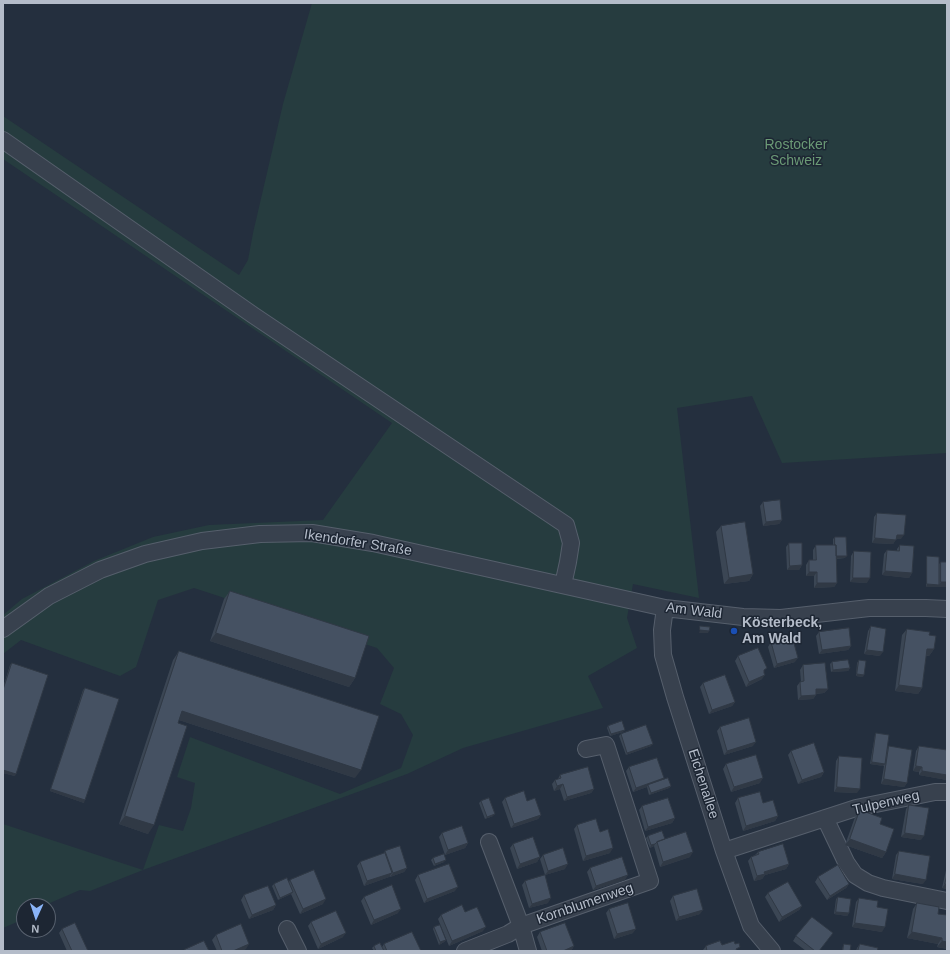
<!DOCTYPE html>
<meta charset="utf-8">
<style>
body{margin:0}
#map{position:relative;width:950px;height:954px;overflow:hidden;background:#242f3e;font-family:Helvetica,sans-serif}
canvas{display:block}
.frame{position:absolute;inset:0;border:4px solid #b4bcc9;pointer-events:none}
.north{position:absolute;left:16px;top:898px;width:40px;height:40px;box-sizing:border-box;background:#1d2633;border:1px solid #59626f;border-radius:50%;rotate:183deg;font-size:11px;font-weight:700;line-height:16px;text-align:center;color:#b4bcc9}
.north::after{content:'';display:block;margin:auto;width:14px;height:18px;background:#8ab4f8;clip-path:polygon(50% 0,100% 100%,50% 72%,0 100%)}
</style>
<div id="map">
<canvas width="950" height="954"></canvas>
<div class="frame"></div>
<div class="north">N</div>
</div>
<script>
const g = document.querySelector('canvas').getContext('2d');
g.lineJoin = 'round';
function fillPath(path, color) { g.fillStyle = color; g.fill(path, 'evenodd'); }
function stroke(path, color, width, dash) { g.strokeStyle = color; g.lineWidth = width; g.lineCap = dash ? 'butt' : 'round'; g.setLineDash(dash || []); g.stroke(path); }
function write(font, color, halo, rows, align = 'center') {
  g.font = font + ' Helvetica,sans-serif'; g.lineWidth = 3; g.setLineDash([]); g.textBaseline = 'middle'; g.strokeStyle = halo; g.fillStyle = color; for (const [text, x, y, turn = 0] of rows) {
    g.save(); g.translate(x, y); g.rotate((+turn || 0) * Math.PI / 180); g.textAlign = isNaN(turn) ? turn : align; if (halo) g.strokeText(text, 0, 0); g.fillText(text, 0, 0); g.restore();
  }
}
const green = new Path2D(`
 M312,3H947V453L782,463L752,396L677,408L699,598L633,584L627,618L637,648L588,676L603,708L463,748L407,774L143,870L90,891L80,890L43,906H24V914L17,922L3,928V824L143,870L159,825L183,831L191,808L195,783L177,777L190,737L340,794L401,768L413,735L401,714L380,704L394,668L377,648L194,588L158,600L136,667L120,676L21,640L3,654V615L22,599L94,561L153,537L209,525L323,520L392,423L3,159V116L239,275L248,260L253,233L283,104Z`);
const minor = new Path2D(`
 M3,140L253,315L566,525L571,543L568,562L563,585
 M665,608L662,630L663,655L675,697L724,851L751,926L772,951
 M3,629L49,596L100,570L145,554L202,541L260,534L312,533L373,543L665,608L743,617L781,618L869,608H926L947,609
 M825,818L846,862L855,875L868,883L883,888L947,901
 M489,842L521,926L528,951
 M724,851L856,808L935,792H947
 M287,929L298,951
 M465,951L508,934L521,926L650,881L606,745L586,749`);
const wall = new Path2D(`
 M763,502L782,520L779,524L763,526L760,506Z
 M877,513L901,539H896L893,544L872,543L874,517Z
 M721,526L753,574L749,581L724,584L716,532Z
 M835,537L845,558L837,559V583L834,587L814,588V576H806V565L809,560H813V550L816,545H833V539Z
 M789,543L802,565L799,570H787L786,547Z
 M900,545L912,573L909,578L882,575L884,554L887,550L897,551V549Z
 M854,551L867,583L850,582L851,556Z
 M927,556L939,564L941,562L947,587H926V559Z
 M230,591L355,678L349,687L210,641L224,599Z
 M871,626L880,656L864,654L868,631Z
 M907,629L934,649L929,656H926L922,688L918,694L895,691L902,635Z
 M819,632L851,646L848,650L819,654L816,636Z
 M771,642L795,662L774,668L768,647Z
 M179,651L355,778L179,720L148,834L119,824L173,660Z
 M738,656L764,673L762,679L746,687L735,661Z
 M859,660L863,677L856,676L857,663Z
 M832,662L850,668L848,671L831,672L830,664Z
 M12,663L15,776L3,773V688L10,665Z
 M803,665L828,689L824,693L816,694V695L813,699L798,700L797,686L800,682H801L800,670Z
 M703,683L735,702L732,706L709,714L700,687Z
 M85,688L84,803L50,791L83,690Z
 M608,726L623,732L610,736L607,728Z
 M720,727L753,746L724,755L717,731Z
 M876,733L887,749L889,746L907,783L904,787L881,784L884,766L870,764L875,735Z
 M621,734L651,746L626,755L619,736Z
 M919,746L947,750V780L919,775V772L913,771L916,751Z
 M791,751L824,772L821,777L798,784L788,755Z
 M839,756L857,793L834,792L836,761Z
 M726,764L760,783L731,792L723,769Z
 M629,767L662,780L671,786L669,788L649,795L647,787L633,792L626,771Z
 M560,775L594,789L591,793L564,801L560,789L554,791L552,784L555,780L558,779Z
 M505,798L527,801L541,815L538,819L511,828L502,802Z
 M738,798L763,803L778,816L775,821L743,831L735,803Z
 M481,801L493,816L485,819L479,803Z
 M909,805L921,840L901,837L906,809Z
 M642,806L675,818L672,823L645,831L639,810Z
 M860,810L880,824L886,852L882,858L845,845L855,817Z
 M577,825L600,832L610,853L583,861L574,829Z
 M442,833L468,843L465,848L445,855L439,837Z
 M648,836L665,839L690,857L660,867L654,846L650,848L646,838Z
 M513,844L540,857L537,862L517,869L510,848Z
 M385,851L407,868L404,872L390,877L389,876V877L364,886L357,866L360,862L384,853Z
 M899,851L923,884L892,879L896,855Z
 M758,852L789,864L786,869L765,875L762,879L754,881L748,861L751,857L755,855Z
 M543,855L565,869L545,875L540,859Z
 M433,858L444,862L434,866L431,860Z
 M947,866V889L942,888Z
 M590,868L625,880L593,890L587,872Z
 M418,875L455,891L424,903L415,880Z
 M818,877L849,884L846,888L827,900L815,882Z
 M290,880L323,904L300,914L291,894L278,900L272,886L274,884L289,882Z
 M525,881L548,903L529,908L522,885Z
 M768,893L802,906L799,910L779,922L765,897Z
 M244,895L276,905L273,910L249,919L241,900Z
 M673,896L700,914L676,921L670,901Z
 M364,897L398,913L371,925L361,901Z
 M838,897L849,913L847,916L834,914L836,899Z
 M859,898L877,907L882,932L852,927L856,902Z
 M917,903L938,914L947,929V949L937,947L938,944L907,938L913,909Z
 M609,909L633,933L614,939L606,913Z
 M465,912L483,931L449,946L438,919L441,915Z
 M311,922L343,937L318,949L308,926Z
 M434,927L446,940L444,942L439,945L433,929Z
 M62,929L88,951H67L59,933Z
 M540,932L574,946L571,951H542L537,937Z
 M833,933L819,951H806L793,941L796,936Z
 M216,935L246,949L240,951H217L212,940Z
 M384,944L421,951H374L372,948L374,946L382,947Z
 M844,944L850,951H842L843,946Z
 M860,944L877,951H856L857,948Z
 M722,945L738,951H703V950L706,946Z`);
const shadedWall = new Path2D(`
 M782,520L779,524L763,526L766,522Z
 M897,535H904L901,539H894Z
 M875,538L896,540L893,544L872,543Z
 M835,556H847L845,558L833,559Z
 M802,565L799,570H787L790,566Z
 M885,571L912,573L909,578L882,575Z
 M809,572H817L814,576H806Z
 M753,574L749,581L724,584L729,578Z
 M853,578H870L867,583L850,582Z
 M941,582H947V587H926L927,584L939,585Z
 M817,583H837L834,587L814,588Z
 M700,630L709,631L708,633H699Z
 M216,633L355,678L349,687L210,641Z
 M851,646L848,650L819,654L822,650Z
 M927,649H934L929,656L923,655Z
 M867,650L883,652L880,656L864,654Z
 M798,658L795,662L774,668L777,664Z
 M850,668L848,671L831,672L833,670Z
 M857,674L864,675L863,677L856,676Z
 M765,675L762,679L746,687L749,682Z
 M899,685L922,688L918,694L895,691Z
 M816,689H828L824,693L812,694Z
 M816,695L813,699L798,700L801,696Z
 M735,702L732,706L709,714L712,710Z
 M182,711L361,770L355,778L176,719Z
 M625,730L623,732L610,736L611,734Z
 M756,742L753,746L724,755L727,751Z
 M653,744L651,746L626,755L627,753Z
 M872,762L885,764L883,766L870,764Z
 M916,766L922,767L919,772L913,771Z
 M3,770L16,774L15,776L3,773Z
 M922,771L947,775V780L919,775Z
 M824,772L821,777L798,784L802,780Z
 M664,778L661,783L648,785L647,787L633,792L636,788Z
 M763,778L760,783L731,792L734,787Z
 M884,779L907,783L904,787L881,784Z
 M563,784L560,789L554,791L557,786Z
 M671,786L669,788L649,795L651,793Z
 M837,787L860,789L857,793L834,792Z
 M51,789L85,800L84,803L50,791Z
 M594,789L591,793L564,801L567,797Z
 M495,814L493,816L485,819L487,817Z
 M541,815L538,819L511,828L514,824Z
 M125,816L154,825L148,834L119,824Z
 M778,816L775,821L743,831L746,826Z
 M675,818L672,823L645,831L648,827Z
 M905,833L924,836L921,840L901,837Z
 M850,839L886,852L882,858L845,845Z
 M468,843L465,848L445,855L448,850Z
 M655,844L654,846L650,848L651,845Z
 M613,848L610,853L583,861L586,856Z
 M693,852L690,857L660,867L663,862Z
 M540,857L537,862L517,869L520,864Z
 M446,860L444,862L434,866L435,864Z
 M568,864L565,869L545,875L548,871Z
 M789,864L786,869L765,875L762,879L754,881L757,876L764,872Z
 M407,868L404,872L390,877L393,873Z
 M392,873L389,877L364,886L367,881Z
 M895,874L926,880L923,884L892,879Z
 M628,875L625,880L593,890L596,886Z
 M849,884L846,888L827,900L830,896Z
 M945,884H947V889L942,888Z
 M458,887L455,891L424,903L427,899Z
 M293,892L291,894L278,900L280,898Z
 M551,898L548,903L529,908L532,904Z
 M326,899L323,904L300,914L303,909Z
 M276,905L273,910L249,919L252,915Z
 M802,906L799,910L779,922L782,917Z
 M401,909L398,913L371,925L374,920Z
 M703,910L700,914L676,921L679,917Z
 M836,912L849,913L847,916L834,914Z
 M855,923L885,927L882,932L852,927Z
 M486,927L483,931L449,946L452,941Z
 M636,929L633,933L614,939L617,934Z
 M912,932L942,938L938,944L907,938Z
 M346,933L343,937L318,949L321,944Z
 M446,940L444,942L439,945L440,942Z
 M942,941L947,942V949L937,947Z
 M249,944L246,949L240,951H233Z
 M574,946L571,951H563Z`);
const building = new Path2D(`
 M780,500L782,520L766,522L763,502Z
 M877,513L906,515L904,535H897L896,540L875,538Z
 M745,522L753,574L729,578L721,526Z
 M835,537H846L847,556H836V545H835Z
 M789,543H802V565L790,566Z
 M816,545H836L837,583H817V572H809V560H816Z
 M900,545L914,546L912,573L885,571L887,550L899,551Z
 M854,551L871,552L870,578H853Z
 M927,556L939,557V585L927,584Z
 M941,562H947V582H941Z
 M230,591L369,636L355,678L216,633Z
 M700,626L710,627L709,631L700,630Z
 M871,626L886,629L883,652L867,650Z
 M849,628L851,646L822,650L819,632Z
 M907,629L930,632L929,635L936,636L934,649H927L922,688L899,685Z
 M792,636L798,658L777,664L771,642Z
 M758,648L767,668L764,670V673L765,675L749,682L738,656Z
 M179,651L379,716L361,770L182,711L178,723L187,726L154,825L125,816Z
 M848,660L850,668L833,670L832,662Z
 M859,660L866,661L864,675L857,674Z
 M12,663L48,675L16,774L3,770V690Z
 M825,663L828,689H816V695L801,696L800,682L804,681L803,665Z
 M725,675L735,702L712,710L703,683Z
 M85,688L119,699L85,800L51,789Z
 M749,718L756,742L727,751L720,727Z
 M622,721L625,730L611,734L608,726Z
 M646,725L653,744L627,753L621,734Z
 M876,733L889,735L885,764L872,762Z
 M814,743L824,772L802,780L791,751Z
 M889,746L912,750L907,783L884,779Z
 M919,746L947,750V775L922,771V767L916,766Z
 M756,755L763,778L734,787L726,764Z
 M839,756L862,758L860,789L837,787Z
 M657,758L664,778L636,788L629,767Z
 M588,767L594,789L567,797L563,784L557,786L555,780L561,778L560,775Z
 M668,778L671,786L651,793L648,785Z
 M524,791L527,801L535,798L541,815L514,824L505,798Z
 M760,792L763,803L773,800L778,816L746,826L738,798Z
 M489,798L495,814L487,817L481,801Z
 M668,798L675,818L648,827L642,806Z
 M909,805L929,808L924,836L905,833Z
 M860,810L882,818L880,824L894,829L886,852L850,839Z
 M596,819L600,832L608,829L613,848L586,856L577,825Z
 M462,826L468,843L448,850L442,833Z
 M662,831L665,839L657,842L655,844L651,845L648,836Z
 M686,832L693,852L663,862L657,842Z
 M533,837L540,857L520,864L513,844Z
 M783,844L789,864L764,872L765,874L757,876L751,857L759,854L758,852Z
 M400,846L407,868L393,873L385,851Z
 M563,848L568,864L548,871L543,855Z
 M899,851L930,856L926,880L895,874Z
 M385,853L392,873L367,881L360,862Z
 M444,854L446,860L435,864L433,858Z
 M622,857L628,875L596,886L590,868Z
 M449,864L458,887L427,899L418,875Z
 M838,865L849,884L830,896L818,877Z
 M314,870L326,899L303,909L290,880Z
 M545,875L551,898L532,904L525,881Z
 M947,876V884H945Z
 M287,878L293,892L280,898L274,884Z
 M788,882L802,906L782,917L768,893Z
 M392,885L401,909L374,920L364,897Z
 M268,886L276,905L252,915L244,895Z
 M697,889L703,910L679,917L673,896Z
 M838,897L851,899L849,913L836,912Z
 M859,898L878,901L877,907L888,909L885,927L855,923Z
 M628,903L636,929L617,934L609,909Z
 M917,903L939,907L938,914L947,915V942L942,941V938L912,932Z
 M462,905L465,912L477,907L486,927L452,941L441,915Z
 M336,911L346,933L321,944L311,922Z
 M812,917L833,933L819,951H815L796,936Z
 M75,923L88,951H72L62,929Z
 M565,923L574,946L563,951H547L540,932Z
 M241,924L249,944L233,951H222L216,935Z
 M440,925L446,940L440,942L434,927Z
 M412,932L421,951H387L384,944Z
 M204,941L209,951H184V950Z
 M720,941L722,945L734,941L735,944L739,943L740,947L736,949L737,951H707L706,946Z
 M380,943L384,951H376L374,946Z
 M844,944L851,945L850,951H843Z
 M860,944L878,948L877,951H858Z`);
const markers = [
 [734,631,4,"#1a4fb4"]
];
const parkNames = [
 ["Rostocker",796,145],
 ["Schweiz",796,161]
];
const streetNames = [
 ["Ikendorfer Straße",358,543,9],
 ["Am Wald",694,611,7],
 ["Eichenallee",703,784,72],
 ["Tulpenweg",886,803,-13],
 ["Kornblumenweg",585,904,-19]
];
const poiNames = [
 ["Kösterbeck,",742,623],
 ["Am Wald",742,639]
];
fillPath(green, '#263c3f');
stroke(minor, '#565f6c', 18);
stroke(minor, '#38414e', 16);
fillPath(wall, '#3b4654');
fillPath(shadedWall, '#303945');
fillPath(building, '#455162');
stroke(building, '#303945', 1);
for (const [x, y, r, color] of markers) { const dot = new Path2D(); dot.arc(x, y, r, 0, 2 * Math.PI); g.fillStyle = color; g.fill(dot); stroke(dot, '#1d2633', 1.5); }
write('14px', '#6b9a76', '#1d2633', parkNames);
write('14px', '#b4bcc9', '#1d2633', streetNames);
write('bold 14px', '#b4bcc9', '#1d2633', poiNames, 'left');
</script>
